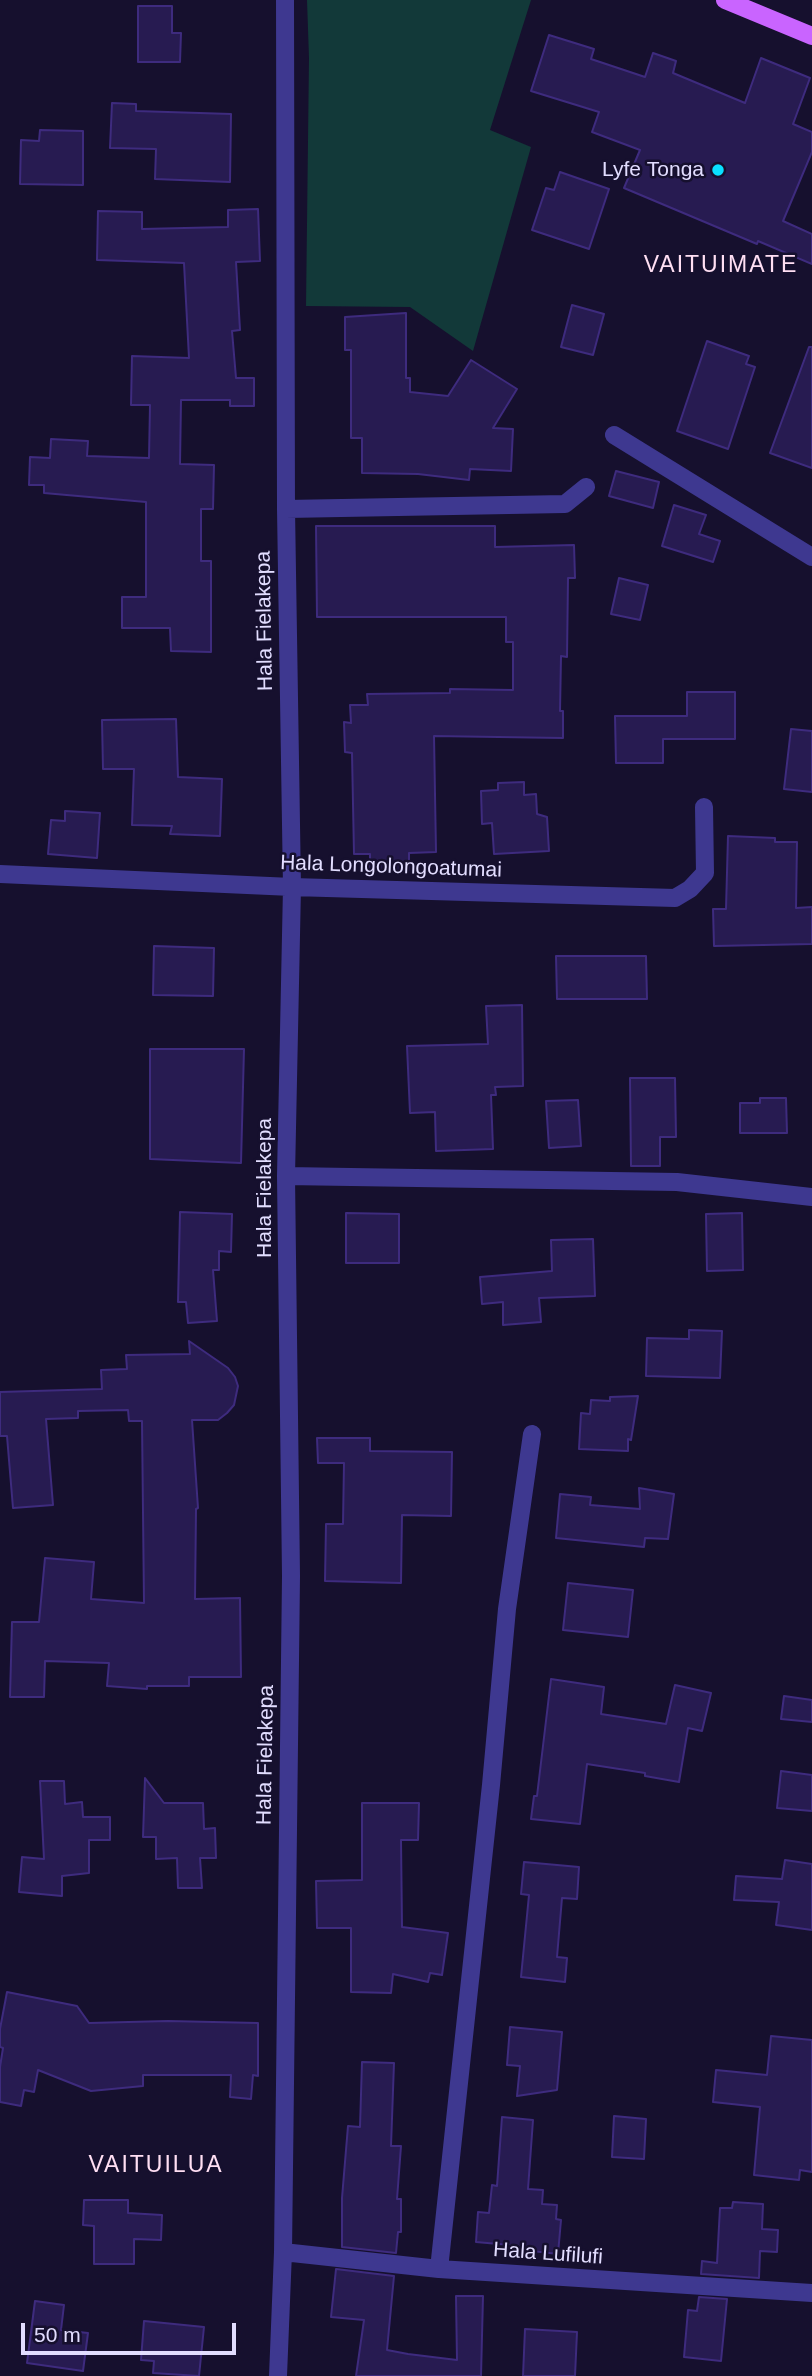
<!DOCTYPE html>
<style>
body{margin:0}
#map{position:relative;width:812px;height:2376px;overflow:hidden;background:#16102e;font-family:Helvetica,sans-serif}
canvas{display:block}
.scale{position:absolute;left:21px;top:2323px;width:215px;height:32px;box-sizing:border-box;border:4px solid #e2ddff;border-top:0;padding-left:9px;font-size:21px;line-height:24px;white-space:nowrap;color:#e2ddff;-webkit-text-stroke:5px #16102e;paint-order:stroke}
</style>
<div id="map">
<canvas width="812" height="2376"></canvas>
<div class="scale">50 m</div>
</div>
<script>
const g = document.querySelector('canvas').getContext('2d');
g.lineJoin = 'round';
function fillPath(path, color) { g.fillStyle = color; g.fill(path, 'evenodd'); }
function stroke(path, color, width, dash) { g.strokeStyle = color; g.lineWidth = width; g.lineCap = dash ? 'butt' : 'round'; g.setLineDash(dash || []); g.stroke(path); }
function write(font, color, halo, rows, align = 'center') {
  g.font = font + ' Helvetica,sans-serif'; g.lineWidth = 5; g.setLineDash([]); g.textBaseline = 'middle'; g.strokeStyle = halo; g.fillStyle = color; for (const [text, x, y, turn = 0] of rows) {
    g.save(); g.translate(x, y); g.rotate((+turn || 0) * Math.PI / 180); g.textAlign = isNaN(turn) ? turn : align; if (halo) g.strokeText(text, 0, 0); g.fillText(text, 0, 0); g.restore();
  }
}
const green = new Path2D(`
 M307,0H531L490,130L531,147L473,351L410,307L306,306L309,58Z`);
const building = new Path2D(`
 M138,6H172V33H181L180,62H138Z
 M549,35L594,49L591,59L645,77L653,53L676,61L673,73L745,103L761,58L810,78L793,124L812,132V152L783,221L812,234V264L758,241L757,244L624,188L640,150L592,132L599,112L531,91Z
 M112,103L136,104V111L231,114L230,182L155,179L156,149L110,148Z
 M40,130L83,131V185L20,184L21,140L39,141Z
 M560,172L609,189L589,249L532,230L546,188L554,190Z
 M258,209L260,261L236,262L240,330L232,331L236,378H254V406H230V400H181L180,464L214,465L213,509H201V561H211V652L171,651L170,628H122V597H146V502L44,493V485H29L30,457L50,458L51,439L88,441L87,456L149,458L150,405H131L132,356L189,358L184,263L97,260L98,211L142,212V229L228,227V210Z
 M572,305L604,314L593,355L561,347Z
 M406,313V378H410V392L448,396L471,360L517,389L493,428L513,429L511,471L470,469L469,480L418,474L362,473V438H351V350H345V317Z
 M707,341L749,356L746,364L755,367L728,449L677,431Z
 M809,347H812V468L770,453Z
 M616,471L659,482L653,508L609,496Z
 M674,505L706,515L699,534L720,541L713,562L662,546Z
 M316,526H495V547L574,545L575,578H568L567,657L561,656L560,711H563V738L434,736L436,852L409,853V870L370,871V854H354L352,753L345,752L344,722L351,723L350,705H368L367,694L450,693V689L513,690V642H506V617H317Z
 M619,578L648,585L640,620L611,614Z
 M687,692H735V739H663V763H616L615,716H687Z
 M176,719L178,777L222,779L220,836L170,834L172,826L132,825L134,769H103L102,720Z
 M791,729L812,731V792L784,789Z
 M524,782V795L536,794L537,814L547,817L549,851L494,854L492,823L482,824L481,791L498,790V783Z
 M65,811L100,813L97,858L48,854L51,820L65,821Z
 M728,836L775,838V842H797L796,908L812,907V944L714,946L713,909H726Z
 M154,946L214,948L213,996L153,995Z
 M556,956H646L647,999H557Z
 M522,1005L523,1086L495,1087L496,1095H491L493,1149L436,1151L435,1112L410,1113L407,1046L488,1044L486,1006Z
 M150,1049H244L241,1163L150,1159Z
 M630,1078H675L676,1137H660V1166H631Z
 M760,1098H786L787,1133H740V1103H760Z
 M578,1100L581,1146L549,1148L546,1101Z
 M180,1212L232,1214L231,1252L219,1251V1270H213L217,1321L188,1323L186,1302H178Z
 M346,1213L399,1214V1263H346Z
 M742,1213L743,1270L707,1271L706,1214Z
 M593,1239L595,1296L539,1298L541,1322L503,1325V1302L482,1304L480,1277L552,1271L551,1240Z
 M689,1330L722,1331L720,1378L646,1376L647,1338L689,1339Z
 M189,1341L228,1368L235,1377L238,1386L234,1405L227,1413L218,1420H192L198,1508L196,1509L195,1599L240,1598L241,1677H189V1686H147V1689L107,1686L109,1663L45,1661L44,1697H10L12,1622H39L45,1558L94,1562L91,1599L144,1603L142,1421H129L128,1410L78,1411V1418L46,1419L53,1505L13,1508L7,1436H0V1392L102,1389L101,1370L127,1369L126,1355L190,1354Z
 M638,1396L631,1440L628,1439V1451L579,1449L581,1413L590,1414L591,1400L610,1401V1397Z
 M317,1438H370V1451L452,1452L451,1516L402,1515L401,1583L325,1581L326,1524H343L344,1463H318Z
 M639,1488L674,1494L668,1539L645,1538L644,1547L556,1538L560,1494L591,1497L590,1505L640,1509Z
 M568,1583L633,1590L628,1637L563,1630Z
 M551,1679L604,1687L601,1714L666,1724L675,1685L711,1693L702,1731L688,1728L679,1782L645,1776V1773L587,1764L580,1824L531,1819L534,1796H537Z
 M784,1696L812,1700V1722L781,1719Z
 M781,1771L812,1775V1811L777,1808Z
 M145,1778L164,1803H203L204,1829L215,1828L216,1858H200L202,1888H178L177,1858L156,1859V1837H143Z
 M40,1781H64L65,1804L82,1802L83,1817H110V1840H89V1873L62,1876V1896L19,1892L22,1857L44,1859Z
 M362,1803H419L418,1840H401L402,1927L448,1933L442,1975L430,1973L428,1982L393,1974L391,1993L351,1992V1928H317L316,1881L362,1880Z
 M785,1860L812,1864V1930L776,1925L779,1902L734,1900L736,1876L782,1879Z
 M524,1862L579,1867L577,1899L562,1898L557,1957L567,1958L565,1982L521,1977L529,1895L521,1894Z
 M7,1992L77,2006L89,2023L168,2021L258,2023V2076L253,2075L251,2099L230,2097L231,2075H143V2086L91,2091L38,2070L34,2092L24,2090L21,2106L0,2102V2067L3,2048L0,2047V2029Z
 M510,2027L562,2032L557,2090L517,2096L520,2066L507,2065Z
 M771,2036L812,2040V2172L800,2170L799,2180L754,2175L760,2107L713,2102L716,2070L767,2075Z
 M362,2062L394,2063L391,2146H401L397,2199H401V2232H398L396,2253L342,2247V2198L348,2126L360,2127Z
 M614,2116L646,2119L644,2159L612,2157Z
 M502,2117L533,2120L528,2189L543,2190L542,2204L557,2205L556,2219L561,2220L558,2254L532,2251V2247L476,2242L478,2212L489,2213L492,2185L497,2186Z
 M84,2200H128V2213L162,2215L161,2240L134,2239V2264H94V2226L83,2225Z
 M733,2202L763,2204L762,2229L778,2230L777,2252L760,2251L759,2278L701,2274L702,2261L717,2263L720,2208H732Z
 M336,2269L394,2276L387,2350L408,2354L457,2360L456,2296H483L481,2376H356L364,2320L331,2317Z
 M699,2297L727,2299L721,2361L684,2357L688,2310L697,2311Z
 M35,2301L64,2305L61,2330L88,2333L83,2371L27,2363Z
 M144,2321L204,2327L199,2376L153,2373L154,2361L141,2360Z
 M525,2329L577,2332L575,2376H523Z`);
const minor = new Path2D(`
 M614,435L812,557
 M286,509L565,504L586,487
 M0,874L292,887L675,898L690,889L705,873L704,807
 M286,1176L677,1182L812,1197
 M283,2252L439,2269L812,2293
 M439,2269L491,1785L507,1609L532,1434
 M278,2376L283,2252L291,1576L286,1176L292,887L286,509L285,0`);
const major = new Path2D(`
 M725,0L812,36`);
const markers = [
 [718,170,7,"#09e0ff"]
];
const poiNames = [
 ["Lyfe Tonga",704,170]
];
const streetNames = [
 ["Hala Fielakepa",265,621,-91],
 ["Hala Longolongoatumai",391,867,2],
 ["Hala Fielakepa",265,1188,-90],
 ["Hala Fielakepa",266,1755,-89],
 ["Hala Lufilufi",548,2254,4]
];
const neighbourhoodNames = [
 ["VAITUIMATE",721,266],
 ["VAITUILUA",156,2166]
];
fillPath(green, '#123939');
fillPath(building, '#271b51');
stroke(building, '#3e2b7e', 2);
stroke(minor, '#3e3890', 18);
stroke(major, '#c964ff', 18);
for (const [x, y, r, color] of markers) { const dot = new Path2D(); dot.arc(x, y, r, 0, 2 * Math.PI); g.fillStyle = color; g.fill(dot); stroke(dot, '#16102e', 2.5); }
write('21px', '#e2ddff', '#16102e', poiNames, 'right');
write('21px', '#e2ddff', '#16102e', streetNames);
g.letterSpacing = '2px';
write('23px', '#ffdff3', '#16102e', neighbourhoodNames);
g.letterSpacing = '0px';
</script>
